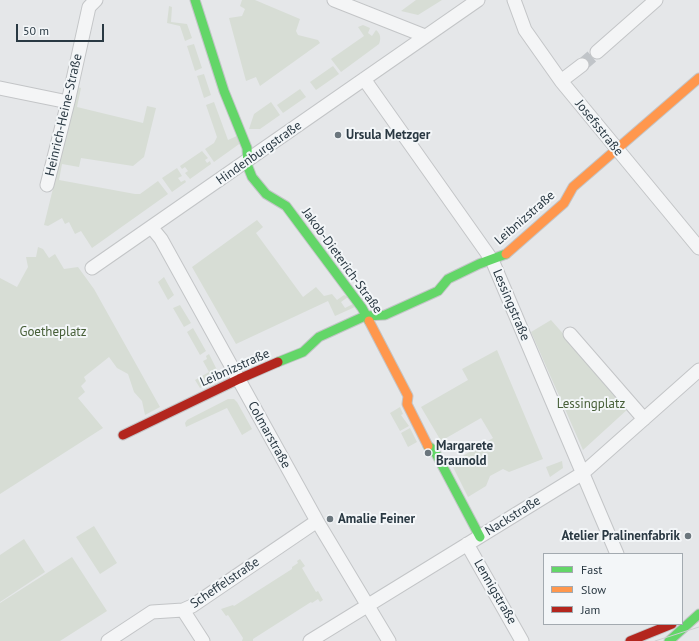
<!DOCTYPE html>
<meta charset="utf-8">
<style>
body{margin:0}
#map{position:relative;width:699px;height:641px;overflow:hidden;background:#e5e7e9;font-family:"PT Sans",sans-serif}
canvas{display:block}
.legend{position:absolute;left:543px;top:553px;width:140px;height:72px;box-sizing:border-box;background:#f3f6f8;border:1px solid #a3aab0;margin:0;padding:5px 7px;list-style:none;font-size:12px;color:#2a3943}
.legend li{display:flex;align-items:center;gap:8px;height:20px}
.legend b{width:20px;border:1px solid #a3aab0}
.scale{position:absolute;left:16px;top:24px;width:88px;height:18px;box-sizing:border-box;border:2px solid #2a3943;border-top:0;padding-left:5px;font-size:12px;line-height:14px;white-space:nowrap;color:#2a3943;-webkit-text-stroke:3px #f3f6f8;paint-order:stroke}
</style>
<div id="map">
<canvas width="699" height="641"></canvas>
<ul class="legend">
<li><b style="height:5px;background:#63d668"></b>Fast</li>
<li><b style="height:5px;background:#ff974d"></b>Slow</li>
<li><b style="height:5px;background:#b3261e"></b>Jam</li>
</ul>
<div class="scale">50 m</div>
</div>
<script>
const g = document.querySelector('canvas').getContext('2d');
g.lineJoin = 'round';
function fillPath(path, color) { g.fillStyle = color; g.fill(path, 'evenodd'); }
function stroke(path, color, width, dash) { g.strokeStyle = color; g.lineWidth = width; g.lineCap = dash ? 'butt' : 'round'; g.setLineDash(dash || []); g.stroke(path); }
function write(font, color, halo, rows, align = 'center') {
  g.font = font + ' "PT Sans",sans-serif'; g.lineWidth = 4; g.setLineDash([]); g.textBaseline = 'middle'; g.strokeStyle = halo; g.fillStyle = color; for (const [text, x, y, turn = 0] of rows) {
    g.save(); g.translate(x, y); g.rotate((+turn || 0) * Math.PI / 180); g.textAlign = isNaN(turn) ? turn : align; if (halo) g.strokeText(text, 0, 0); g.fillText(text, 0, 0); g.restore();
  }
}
const green = new Path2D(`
 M242,0H255L300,19L296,31L298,35L318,40L320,43L260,86L256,77L246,81L229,18L242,16L245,9L240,6Z
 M416,0H442L418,15L401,11Z
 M169,6L172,7L171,22L187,24L192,38L185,41L180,26L167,23Z
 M363,25L370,28L368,33L372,36L376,30C381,34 381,39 379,44L341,72L331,59L364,36L358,27Z
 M194,44L202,68L195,71L187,46Z
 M333,66L339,74L316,90L310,82Z
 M204,74L211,95L204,98L197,76Z
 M78,87L81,88L77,107L143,123L147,106L156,108L144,157L133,166L81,158L79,167L62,164L59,180L135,194H140L158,181L168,194L92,248L81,231L75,234L69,222L65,224L62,218L48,226L44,225Z
 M300,89L306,97L283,113L277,105Z
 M214,102L228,140L239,135L242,142L214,162L205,149L214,143L217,137L206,105Z
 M271,102L280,115L260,129H249L254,114Z
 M202,151L208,158L205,160L207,163L210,161L211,164L190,179L185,173L188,171L185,167L182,169L180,166Z
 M177,168L182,176L178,178L181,182L185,180L186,182L172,192L162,178Z
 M257,220L263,227L256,233L303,297L316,287L324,296L332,294L337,300L344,295L348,297L341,302L345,308L353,304L355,307L335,316L328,301L236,344L192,267Z
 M38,247L43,249L49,258L55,254L64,269L78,267L94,289L160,407L145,415L142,401L134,392L128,374L117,368L109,357L84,377L86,381L81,386L85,392L78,398L103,428L0,494V278L17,287L28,267L26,257H36Z
 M164,277L174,295L168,300L158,282Z
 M180,305L191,323L184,327L173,308Z
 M551,320L629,408L583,450L531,332Z
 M193,328L206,351L200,355L187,332Z
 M497,350L543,459L509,472L503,469L490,476L486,486L468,497L451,463L493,438L481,418L441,441L421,407L468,380L462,369Z
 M209,354L219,374L215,381L200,388L195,380L209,372L203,361L207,359L206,356Z
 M228,399H234L237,402L252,429L242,435L227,408L186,427L185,423L187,420Z
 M400,407L403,414L401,415L409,426L400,431L390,413Z
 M410,428L417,442L408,447L401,433Z
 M562,461L563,468L550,477L546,467Z
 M94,526L117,563L100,574L76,537Z
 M24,539L45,572L0,602V555Z
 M72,557L107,611L60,641H0V603Z
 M300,559L305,566L302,568L316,592L318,591L323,600L320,602L318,599L312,603L311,602L253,639V641H242L243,638L228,615L226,616L221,609L233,605L234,606L292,569V567L298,563L297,561Z`);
const streetTunnel = new Path2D(`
 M582,65L597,52`);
const street = new Path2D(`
 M334,0L425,36
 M514,0L525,30L561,81L699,248
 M597,52L656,0
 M364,79L492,260L617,554
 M561,81L582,65
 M0,88L68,102
 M47,185L68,102L89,7L96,0
 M152,228L161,239L317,521L389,641
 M92,268L478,0
 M570,334L644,419
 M467,544L522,641
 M183,610L203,641
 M108,641L152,612L183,610L192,606L317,521
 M310,641L583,473L699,370`);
const fast = new Path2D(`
 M195,0L224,91L247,148L248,167L252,177L266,194L286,206L362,308L369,321
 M278,362L303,352L319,337L365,316L385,315L438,291L448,279L479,264L506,254
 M428,446L434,450L480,537
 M669,641L699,614`);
const slow = new Path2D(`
 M506,254L564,203L573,187L699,78
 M369,321L408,396L407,404L428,446`);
const jam = new Path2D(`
 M123,435L239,379L278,362
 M630,641L672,624`);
const tram = new Path2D(`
 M655,641L699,627`);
const markers = [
 [338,135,4,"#6b767d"],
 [428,453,4,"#6b767d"],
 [330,519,4,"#6b767d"],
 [688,536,4,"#6b767d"]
];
const streetNames = [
 ["Heinrich-Heine-Straße",64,115,-77],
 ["Josefsstraße",599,128,51],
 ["Hindenburgstraße",259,153,-35],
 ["Leibnizstraße",525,218,-41],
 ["Jakob-Dieterich-Straße",342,261,54],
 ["Lessingstraße",511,305,67],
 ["Leibnizstraße",235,368,-24],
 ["Colmarstraße",269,435,61],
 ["Nackstraße",513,516,-32],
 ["Scheffelstraße",225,583,-34],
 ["Lennigstraße",495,592,60]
];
const poiNames = [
 ["Ursula Metzger",346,135],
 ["Margarete",436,446],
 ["Braunold",436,461],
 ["Amalie Feiner",338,519],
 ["Atelier Pralinenfabrik",680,536,"right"]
];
const parkNames = [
 ["Goetheplatz",53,332],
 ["Lessingplatz",591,404]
];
fillPath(green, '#d7ddd5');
stroke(streetTunnel, '#c0c4c8', 13, [13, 6]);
stroke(street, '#c3c5c7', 15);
stroke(fast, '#c3c5c7', 11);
stroke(slow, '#c3c5c7', 11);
stroke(jam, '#c3c5c7', 11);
stroke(street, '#f4f5f6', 13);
stroke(fast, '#63d668', 9);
stroke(slow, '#ff974d', 9);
stroke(jam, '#b3261e', 9);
stroke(tram, '#cdcfd1', 1);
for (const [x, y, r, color] of markers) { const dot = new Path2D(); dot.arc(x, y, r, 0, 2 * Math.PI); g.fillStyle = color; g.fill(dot); stroke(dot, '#f3f6f8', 1.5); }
write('13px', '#2a3943', '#f3f6f8', streetNames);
write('bold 13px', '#2a3943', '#f3f6f8', poiNames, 'left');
write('13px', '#475f38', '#f3f6f8', parkNames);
</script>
